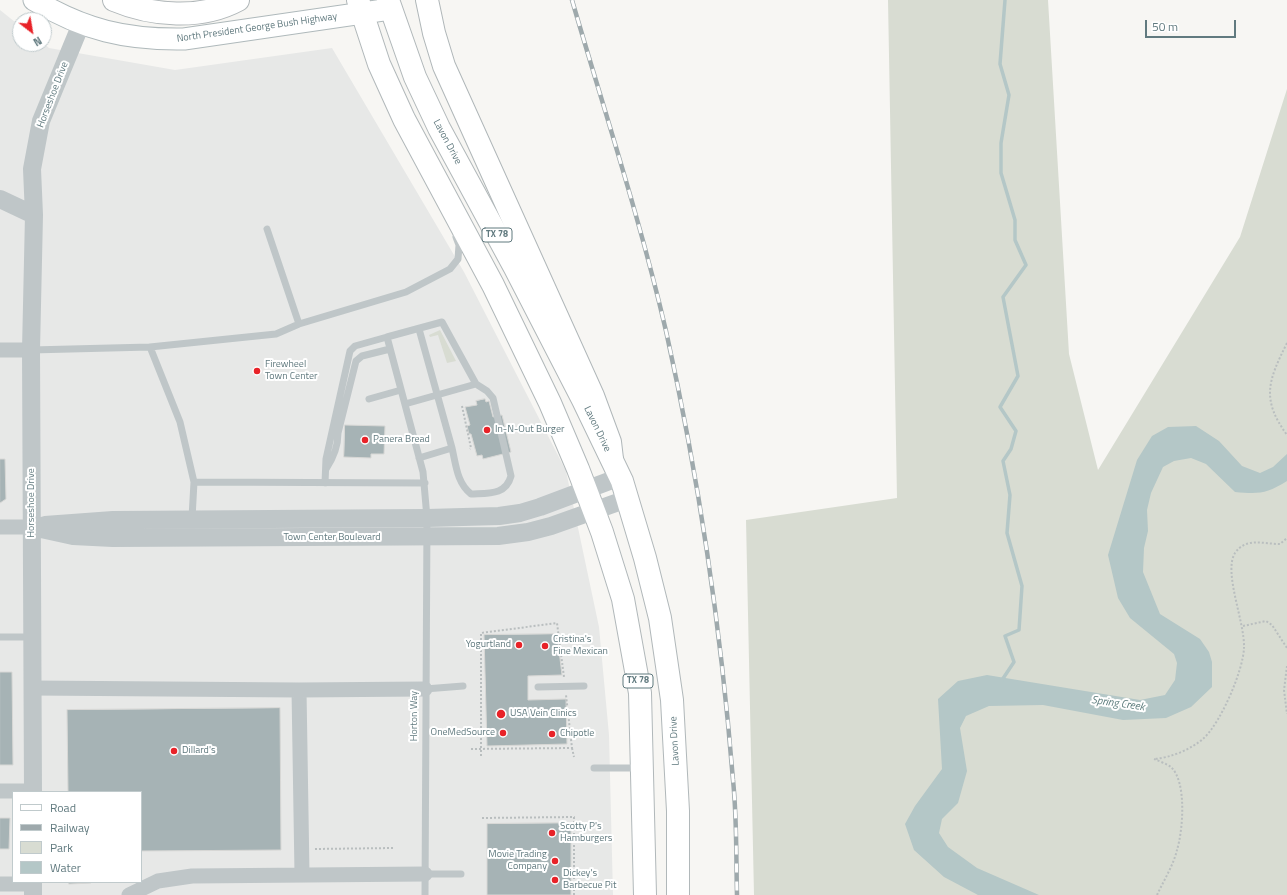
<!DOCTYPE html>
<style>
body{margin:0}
#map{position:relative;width:1287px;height:895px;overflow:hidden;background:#f7f6f3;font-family:"Titillium Web",sans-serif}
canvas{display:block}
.legend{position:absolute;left:12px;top:791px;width:130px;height:92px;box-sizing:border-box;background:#fff;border:1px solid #c0cacc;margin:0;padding:5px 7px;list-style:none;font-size:12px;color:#617a7f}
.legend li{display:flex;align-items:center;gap:8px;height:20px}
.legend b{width:20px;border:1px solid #c0cacc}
.north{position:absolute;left:12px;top:12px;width:40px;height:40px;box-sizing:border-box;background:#fff;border:1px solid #c0cacc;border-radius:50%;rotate:149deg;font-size:11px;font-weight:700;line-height:16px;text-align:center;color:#617a7f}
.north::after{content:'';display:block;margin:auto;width:14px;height:18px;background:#e82228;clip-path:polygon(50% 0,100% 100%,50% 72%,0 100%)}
.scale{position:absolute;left:1145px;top:20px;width:91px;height:18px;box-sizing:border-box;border:2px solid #617a7f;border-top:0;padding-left:5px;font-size:12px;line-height:14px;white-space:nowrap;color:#617a7f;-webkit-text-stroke:3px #fff;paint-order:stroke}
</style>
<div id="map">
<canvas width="1287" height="895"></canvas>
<ul class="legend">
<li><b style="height:5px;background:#fff"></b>Road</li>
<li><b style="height:5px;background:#9ea9ac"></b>Railway</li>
<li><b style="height:11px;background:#d8dcd2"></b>Park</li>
<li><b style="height:11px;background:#b4c7c7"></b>Water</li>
</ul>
<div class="north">N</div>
<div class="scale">50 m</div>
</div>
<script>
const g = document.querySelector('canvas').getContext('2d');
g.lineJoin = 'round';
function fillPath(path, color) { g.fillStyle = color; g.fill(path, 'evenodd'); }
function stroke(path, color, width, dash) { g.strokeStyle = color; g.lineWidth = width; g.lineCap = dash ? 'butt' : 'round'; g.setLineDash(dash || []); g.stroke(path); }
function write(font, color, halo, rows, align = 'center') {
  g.font = font + ' "Titillium Web",sans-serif'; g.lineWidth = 4; g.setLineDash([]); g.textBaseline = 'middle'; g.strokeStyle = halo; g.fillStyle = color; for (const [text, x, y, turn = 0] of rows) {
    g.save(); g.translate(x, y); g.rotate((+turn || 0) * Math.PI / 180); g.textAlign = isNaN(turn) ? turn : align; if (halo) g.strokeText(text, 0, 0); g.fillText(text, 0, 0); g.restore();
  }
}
const built = new Path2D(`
 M0,10L20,26V44H44L49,48L175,70L332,48L464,272L566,471L599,627L609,735L613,895H0ZM13,792H141V882H13Z`);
const green = new Path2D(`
 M888,0H1048L1069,354L1098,470L1240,237L1287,89V895H754L746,520L897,498Z
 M440,330L456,361L447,363L438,335L430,337L429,335Z`);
const water = new Path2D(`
 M1196,426L1219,441L1242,466L1260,473L1273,467L1287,454V481C1266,494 1259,494 1235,492L1206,464L1191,458L1174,461L1163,467L1151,493L1147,510L1148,531L1144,548L1143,572L1160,614L1200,639L1209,652L1212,662V687L1191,707L1166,718L1123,720L1043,705L989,706L966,716L960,728L967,771L958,803L942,819L939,833L948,847L977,868L1039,895H978L944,877L914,850L905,824L915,806L942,769L938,699L958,681L987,675L1140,700L1165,695L1175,680L1177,663L1174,654L1130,618L1118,598L1108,555L1137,460L1152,436L1168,427Z`);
const stream = new Path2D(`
 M1002,680L1014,662L1005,636L1019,630L1022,586L1007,533L1010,495L1003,461L1011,449L1016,431L1000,407L1018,376L1003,297L1026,265L1015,240V220L1001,173V143L1009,95L1000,64L1005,0`);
const building = new Path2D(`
 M485,399L486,402L489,401L493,417L502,415L511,452L483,459L482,455L477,456L471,434H469L467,426L470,425L465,407L477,405L476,401Z
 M345,425L385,426L384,454H371V458L344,457Z
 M0,459H5L6,499L0,503Z
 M557,634L562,675L528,676V700L566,699L567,744L487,746L484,635Z
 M0,672H12L13,765H0Z
 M280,708L281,850L141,851V792H68L67,710Z
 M0,818H10L9,849H0Z
 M571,823V895H487V824Z
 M69,882H91V883L69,884Z`);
const path = new Path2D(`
 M1287,343C1268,381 1261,399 1287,435
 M462,406L471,448L470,449
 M1243,626L1266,621L1272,625L1287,648
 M1287,666L1284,690L1287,714
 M572,748L574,757
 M471,749L572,748L566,695
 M481,756V633L557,623L564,677
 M482,818L574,817V895
 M315,849L393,848
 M1157,895C1164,880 1173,866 1177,850C1183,830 1187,782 1171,767C1167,764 1159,761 1154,759C1170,758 1192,749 1204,738C1221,722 1243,671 1244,648C1245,622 1223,572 1235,553C1246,537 1263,544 1280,544L1287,538`);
const service = new Path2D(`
 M267,229L299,324
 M419,329L452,448L419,458
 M150,347L276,334L299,324L406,292L450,269L458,259L459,245L456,237
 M31,350L150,347L180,422L194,482
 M369,399L401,390
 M405,404L476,384
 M326,469C334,457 338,447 338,433L356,361L362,356L390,349
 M325,483L326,459L350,351L355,346L387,337
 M192,518L194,482L425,483
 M0,637H32
 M538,687L584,686
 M425,689L463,686
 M594,768H641
 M425,874H461
 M425,895L427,518L423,472L387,337L442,322L476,384L487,391L493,398L511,476C506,495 489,493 471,494C457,483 456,465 452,448`);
const minor = new Path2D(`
 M0,350H31
 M0,527H32
 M32,688L299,690
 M0,791H33
 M302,874L299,690L425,689
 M0,884H33
 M129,895L158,881L192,876L425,874`);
const tertiary = new Path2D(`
 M0,199L34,215
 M45,525L113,520L427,518L499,516L520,513L540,507L620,477
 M32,527L73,536L113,538L498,536L528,532L551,526L627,499
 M33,792L31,350L34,215L32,169L41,121L81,24
 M33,882V895`);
const secondary = new Path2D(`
 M34,0C84,30 126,40 184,39L390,9`);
const primary = new Path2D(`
 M358,0L379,64L404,119L493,285L550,403L578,469L602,532L623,599L640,693L645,895
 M388,0L415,77L439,128L515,268L583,400L622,481L645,558L660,618L672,700L678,811V895`);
const motorway = new Path2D(`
 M114,0C152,16 201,20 238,0
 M427,0L434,33L444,66L593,396L610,442L612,459`);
const rail = new Path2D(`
 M572,0C604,110 640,219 666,331C699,479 721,629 733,780C737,818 736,857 737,895`);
const markers = [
 [257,371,4,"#e82228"],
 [487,430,4,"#e82228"],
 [365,440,4,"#e82228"],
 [519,645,4,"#e82228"],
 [545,646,4,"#e82228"],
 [501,714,5,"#e82228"],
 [503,733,4,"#e82228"],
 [552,734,4,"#e82228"],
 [174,751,4,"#e82228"],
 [552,833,4,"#e82228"],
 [555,861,4,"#e82228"],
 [555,880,4,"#e82228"]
];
const shields = [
 [497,235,30],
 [638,681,30]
];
const shieldNames = [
 ["TX 78",497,235],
 ["TX 78",638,681]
];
const streetNames = [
 ["North President George Bush Highway",257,28,-8],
 ["Horseshoe Drive",53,95,-69],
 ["Lavon Drive",447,142,62],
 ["Lavon Drive",597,429,64],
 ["Horseshoe Drive",32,503,-90],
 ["Town Center Boulevard",332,538],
 ["Horton Way",415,716,-90],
 ["Lavon Drive",675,741,-93]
];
const poiNames = [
 ["Firewheel",265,365],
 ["Town Center",265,377],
 ["In-N-Out Burger",495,430],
 ["Panera Bread",373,440],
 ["Cristina's",553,640],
 ["Fine Mexican",553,652],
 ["Yogurtland",511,645,"right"],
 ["USA Vein Clinics",510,714],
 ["OneMedSource",495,733,"right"],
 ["Chipotle",560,734],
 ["Dillard's",182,751],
 ["Scotty P's",560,827],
 ["Hamburgers",560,839],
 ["Movie Trading",547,855,"right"],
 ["Company",547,867,"right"],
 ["Dickey's",563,874],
 ["Barbecue Pit",563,886]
];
const waterNames = [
 ["Spring Creek",1118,704,8]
];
fillPath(built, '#e7e8e7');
fillPath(green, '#d8dcd2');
fillPath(water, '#b4c7c7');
stroke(stream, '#b4c7c7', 3.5);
fillPath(building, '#a6b3b5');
stroke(building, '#d8d8d6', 1);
stroke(secondary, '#afb9bb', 23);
stroke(primary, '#b1b8ba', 24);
stroke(motorway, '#b0b7b9', 24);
stroke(path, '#b9bebf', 2, [2, 2]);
stroke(service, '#bfc6c8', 7);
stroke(minor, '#bfc6c8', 15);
stroke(tertiary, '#bfc6c8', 18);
stroke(secondary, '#fff', 21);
stroke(primary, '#fff', 22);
stroke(motorway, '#fff', 22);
stroke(rail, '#9ea9ac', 4.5);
stroke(rail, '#fff', 3, [9]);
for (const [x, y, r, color] of markers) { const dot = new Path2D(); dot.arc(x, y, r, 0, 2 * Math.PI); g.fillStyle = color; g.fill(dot); stroke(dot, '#fff', 1.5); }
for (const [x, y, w] of shields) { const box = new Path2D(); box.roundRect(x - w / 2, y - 7, w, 14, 3); g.fillStyle = '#fff'; g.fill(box); stroke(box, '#617a7f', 1); }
write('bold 9px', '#617a7f', null, shieldNames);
write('10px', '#617a7f', '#fff', streetNames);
write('10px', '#617a7f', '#fff', poiNames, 'left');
write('italic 11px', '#5b7b7b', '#fff', waterNames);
</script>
